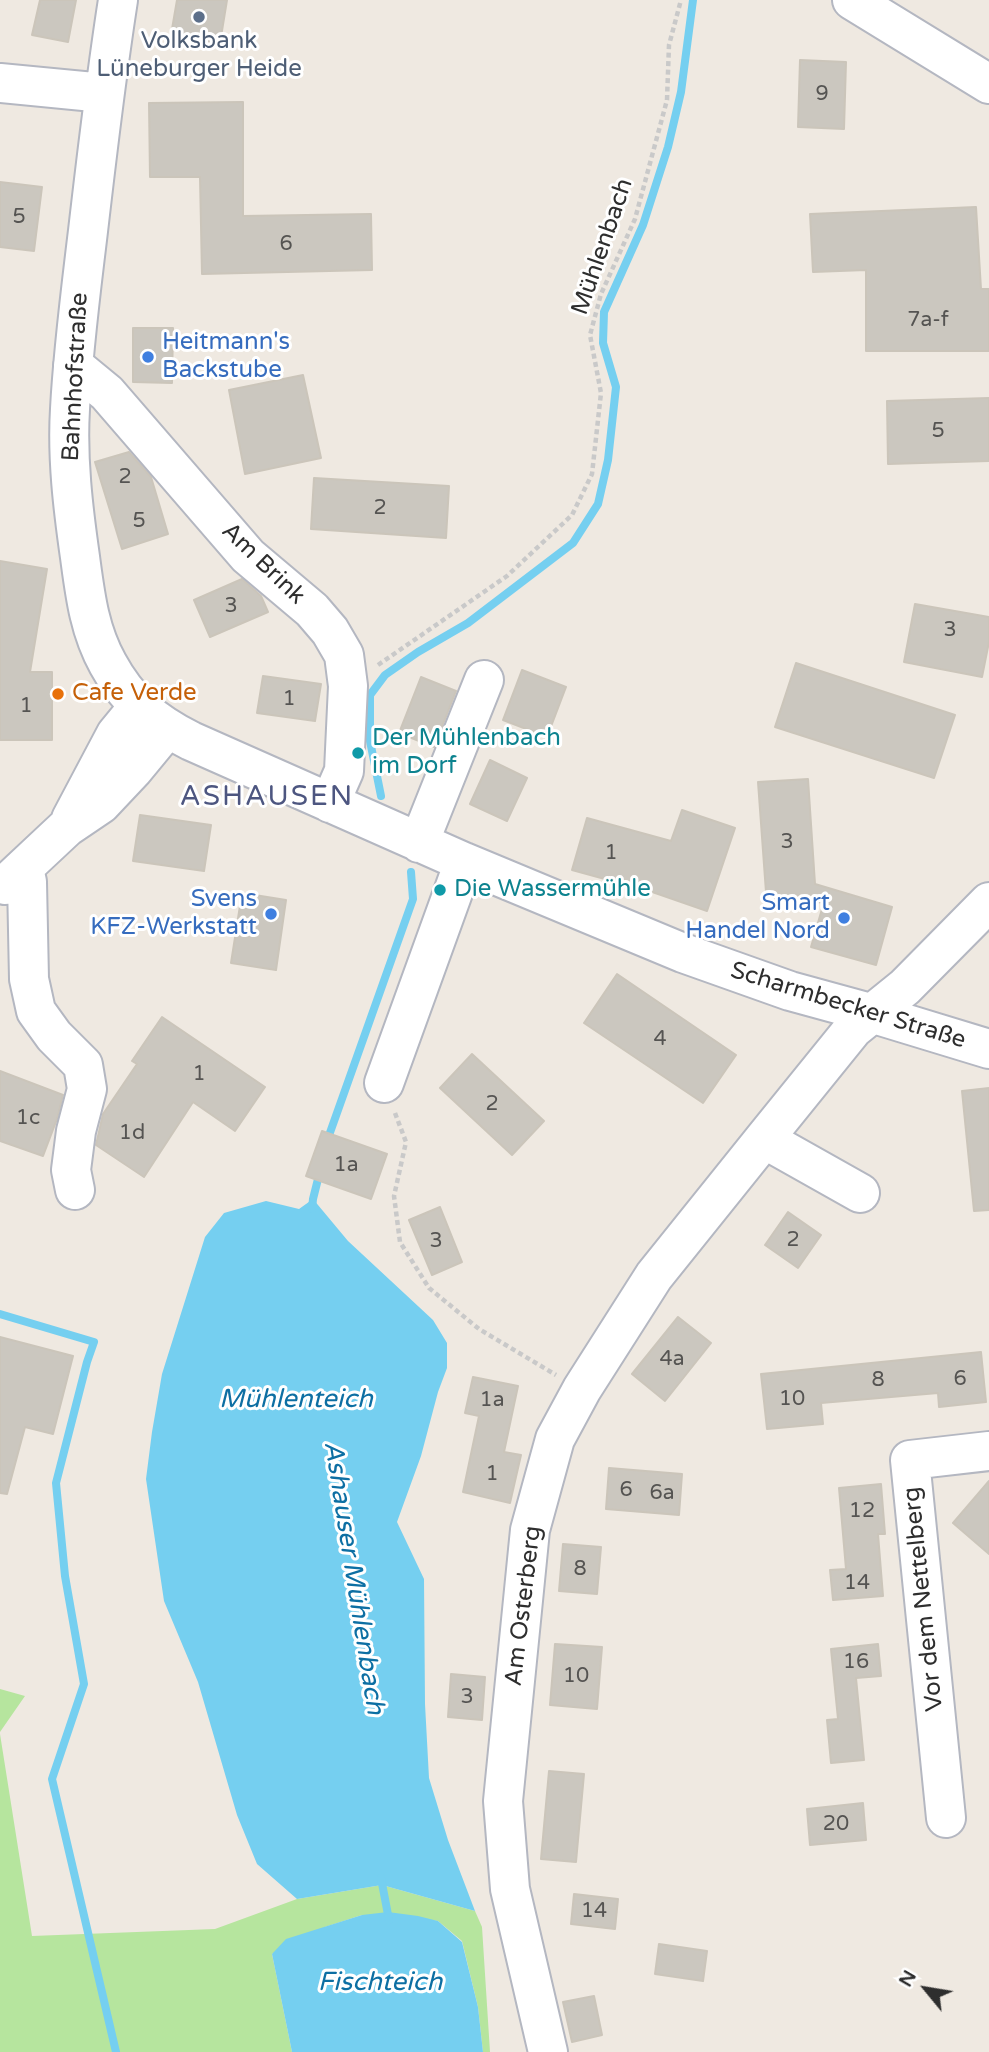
<!DOCTYPE html>
<meta charset="utf-8">
<style>
body{margin:0}
#map{position:relative;width:989px;height:2052px;overflow:hidden;background:#efe9e1;font-family:"Varela Round",sans-serif}
canvas{display:block}
.north{position:absolute;left:891px;top:1954px;width:70px;height:70px;-webkit-text-stroke:5px #fff;paint-order:stroke;rotate:300deg;font-size:19px;font-weight:700;line-height:28px;text-align:center;color:#2e2e2e}
.north::after{content:'';display:block;margin:auto;width:24px;height:32px;background:#2e2e2e;clip-path:polygon(50% 0,100% 100%,50% 72%,0 100%)}
</style>
<div id="map">
<canvas width="989" height="2052"></canvas>
<div class="north">N</div>
</div>
<script>
const g = document.querySelector('canvas').getContext('2d');
g.lineJoin = 'round';
function fillPath(path, color) { g.fillStyle = color; g.fill(path, 'evenodd'); }
function stroke(path, color, width, dash) { g.strokeStyle = color; g.lineWidth = width; g.lineCap = dash ? 'butt' : 'round'; g.setLineDash(dash || []); g.stroke(path); }
function write(font, color, halo, rows, align = 'center') {
  g.font = font + ' "Varela Round",sans-serif'; g.lineWidth = 6; g.setLineDash([]); g.textBaseline = 'middle'; g.strokeStyle = halo; g.fillStyle = color; for (const [text, x, y, turn = 0] of rows) {
    g.save(); g.translate(x, y); g.rotate((+turn || 0) * Math.PI / 180); g.textAlign = isNaN(turn) ? turn : align; if (halo) g.strokeText(text, 0, 0); g.fillText(text, 0, 0); g.restore();
  }
}
const green = new Path2D(`
 M0,1689L25,1696L0,1732Z
 M0,1734L32,1936L215,1929L297,1899L382,1885L475,1911L482,1927L490,2052H483L478,2007L462,1941L438,1921L362,1915L325,1927L272,1954L292,2052H0Z`);
const water = new Path2D(`
 M313,1199L348,1241L433,1320L447,1343V1368L438,1392L421,1456L397,1522L424,1579L425,1704L429,1778L448,1840L475,1911L382,1885L297,1899L257,1864L237,1815L198,1682L164,1601L146,1479L152,1432L162,1374L205,1237L224,1213L266,1201L299,1209Z
 M388,1912L418,1916L438,1921L462,1942L478,2007L483,2052H292L272,1954L286,1939L362,1915Z`);
const stream = new Path2D(`
 M381,796L370,741V695L385,675L418,652L468,623L573,543L598,504L608,460L616,387L603,343L604,312L643,225L668,147L681,92L693,0
 M327,1141L413,899L411,872
 M312,1209L313,1199L320,1171
 M0,1314L94,1342L87,1362L56,1483L65,1576L84,1684L52,1779L116,2052
 M381,1878L389,1920`);
const building = new Path2D(`
 M40,0H76L68,42L32,35Z
 M177,0H227L220,43L171,35Z
 M800,60L846,62L844,129L798,127Z
 M243,102V216L371,214L372,270L202,274L200,177H150L149,103Z
 M0,182L42,187L34,251L0,247Z
 M976,207L981,289H989V351H866V270L813,272L810,214Z
 M133,328H173L172,383L133,382Z
 M303,375L321,458L245,474L229,390Z
 M989,398V461L888,464L887,401Z
 M129,452L151,477L168,534L122,549L95,462Z
 M314,478L449,486L446,538L311,529Z
 M0,561L47,569L30,672H52V740H0Z
 M242,579L261,596L268,612L210,637L194,600Z
 M915,604L989,617V642L982,677L904,662Z
 M796,663L955,715L934,778L775,727Z
 M522,670L566,687L547,737L503,720Z
 M263,676L321,684L315,721L257,713Z
 M421,677L456,691L434,747L399,733Z
 M490,760L527,778L507,821L470,804Z
 M808,779L815,884L892,907L876,965L811,947L824,902L767,906L758,782Z
 M682,810L735,828L707,911L635,886L634,887L572,870L587,818L671,841Z
 M140,815L211,825L204,871L133,861Z
 M242,893L286,900L276,970L231,963Z
 M617,974L736,1055L703,1103L584,1023Z
 M162,1017L265,1087L235,1131L193,1102L144,1177L96,1145L103,1114L137,1064L132,1061Z
 M472,1054L544,1121L512,1155L440,1088Z
 M0,1071L63,1095L57,1119L43,1156L0,1141Z
 M989,1088V1210L974,1211L962,1091Z
 M322,1131L387,1154L371,1199L306,1176Z
 M440,1207L462,1262L432,1275L409,1220Z
 M788,1212L821,1235L798,1268L765,1245Z
 M678,1317L711,1343L665,1401L632,1374Z
 M0,1337L73,1356L53,1434L25,1427L7,1494L0,1493Z
 M981,1352L986,1402L939,1407L938,1393L821,1403L823,1424L767,1429L761,1374Z
 M473,1377L518,1386L504,1452L521,1455L510,1503L463,1492L479,1416L465,1413Z
 M609,1468L682,1474L679,1515L606,1509Z
 M989,1481V1554L953,1523Z
 M881,1484L885,1534H878L883,1596L833,1600L830,1570L846,1569L839,1488Z
 M563,1544L601,1547L597,1594L559,1591Z
 M555,1644L602,1647L597,1709L550,1705Z
 M878,1644L881,1676L856,1678L864,1760L831,1763L827,1720L838,1719L831,1649Z
 M451,1674L485,1677L482,1720L448,1717Z
 M549,1771L584,1774L576,1862L541,1859Z
 M863,1803L866,1840L810,1845L807,1809Z
 M574,1894L618,1899L615,1929L571,1924Z
 M659,1944L707,1951L703,1981L655,1974Z
 M594,1996L602,2035L572,2042L563,2002Z`);
const path = new Path2D(`
 M378,665L507,576L572,515L592,474L601,393L590,335L601,294L635,219L667,100L669,45L681,0
 M395,1113L406,1142L394,1196L400,1242L429,1288L479,1329L556,1375`);
const minor = new Path2D(`
 M118,0C106,77 97,153 88,231C81,290 73,350 70,409C67,458 73,508 80,557C85,594 89,630 108,664C128,701 153,722 191,741L464,862L683,953L790,991L874,1014L989,1049
 M852,0L989,84
 M0,83L104,93
 M73,365L107,393L248,556L312,610L330,631L344,655L348,686L344,771L330,803
 M71,819L116,734L139,706
 M419,843L484,680
 M24,868L27,882L29,979L36,1011L54,1036L83,1065L87,1089L76,1131L71,1170L75,1190
 M5,885L67,827L101,804L134,769L167,729
 M384,1083L464,862
 M764,1139L860,1193
 M946,1818L910,1460L989,1451
 M548,2052L510,1889L503,1801L530,1530L555,1439L582,1389L654,1276L764,1139L853,1029L905,987L989,902`);
const markers = [
 [199,17,7,"#5c6f8a"],
 [148,357,7,"#3f7fe0"],
 [58,694,7,"#e8710a"],
 [358,753,7,"#0f9aa8"],
 [440,890,7,"#0f9aa8"],
 [271,914,7,"#3f7fe0"],
 [844,918,7,"#3f7fe0"]
];
const numberNames = [
 ["9",822,94],
 ["5",19,217],
 ["6",286,244],
 ["7a-f",928,320],
 ["5",938,431],
 ["2",125,477],
 ["2",380,508],
 ["5",139,521],
 ["3",231,606],
 ["3",950,630],
 ["1",289,699],
 ["1",26,706],
 ["3",787,842],
 ["1",611,853],
 ["4",660,1039],
 ["1",199,1074],
 ["2",492,1104],
 ["1c",28,1118],
 ["1d",132,1133],
 ["1a",346,1165],
 ["2",793,1240],
 ["3",436,1241],
 ["4a",672,1359],
 ["6",960,1379],
 ["8",878,1380],
 ["10",792,1399],
 ["1a",492,1400],
 ["1",492,1474],
 ["6",626,1490],
 ["6a",662,1493],
 ["12",862,1511],
 ["8",580,1569],
 ["14",857,1583],
 ["16",856,1662],
 ["10",576,1676],
 ["3",467,1697],
 ["20",836,1824],
 ["14",594,1911]
];
const serviceNames = [
 ["Volksbank",199,42],
 ["Lüneburger Heide",199,70]
];
const streetNames = [
 ["Mühlenbach",603,247,-71],
 ["Bahnhofstraße",76,377,-87],
 ["Am Brink",263,564,44],
 ["Scharmbecker Straße",848,1006,17],
 ["Vor dem Nettelberg",924,1599,-96],
 ["Am Osterberg",524,1606,-83]
];
const shopNames = [
 ["Heitmann's",162,343,"left"],
 ["Backstube",162,371,"left"],
 ["Svens",257,900],
 ["KFZ-Werkstatt",257,928],
 ["Smart",830,904],
 ["Handel Nord",830,932]
];
const foodNames = [
 ["Cafe Verde",72,694]
];
const cultureNames = [
 ["Der Mühlenbach",372,739],
 ["im Dorf",372,767],
 ["Die Wassermühle",454,890]
];
const waterNames = [
 ["Mühlenteich",296,1400],
 ["Ashauser Mühlenbach",353,1578,81],
 ["Fischteich",380,1983]
];
const quarterNames = [
 ["ASHAUSEN",267,798]
];
fillPath(green, '#b6e59e');
fillPath(water, '#75cff0');
stroke(stream, '#75cff0', 8);
fillPath(building, '#cbc7bf');
stroke(building, '#cbc5ba', 2);
stroke(minor, '#b4b7c1', 42);
stroke(path, '#c9c9c9', 4.5, [5, 3.5]);
stroke(minor, '#fff', 38);
for (const [x, y, r, color] of markers) { const dot = new Path2D(); dot.arc(x, y, r, 0, 2 * Math.PI); g.fillStyle = color; g.fill(dot); stroke(dot, '#fff', 2.5); }
write('21px', '#555452', null, numberNames);
write('24px', '#4e5e75', '#fff', serviceNames);
write('24px', '#2e2e2e', '#fff', streetNames);
write('24px', '#366cbe', '#fff', shopNames, 'right');
write('24px', '#c56008', '#fff', foodNames, 'left');
write('24px', '#0d838f', '#fff', cultureNames, 'left');
write('italic 26px', '#0d6fa3', '#fff', waterNames);
g.letterSpacing = '2px';
write('28px', '#4d5680', '#fff', quarterNames);
g.letterSpacing = '0px';
</script>
